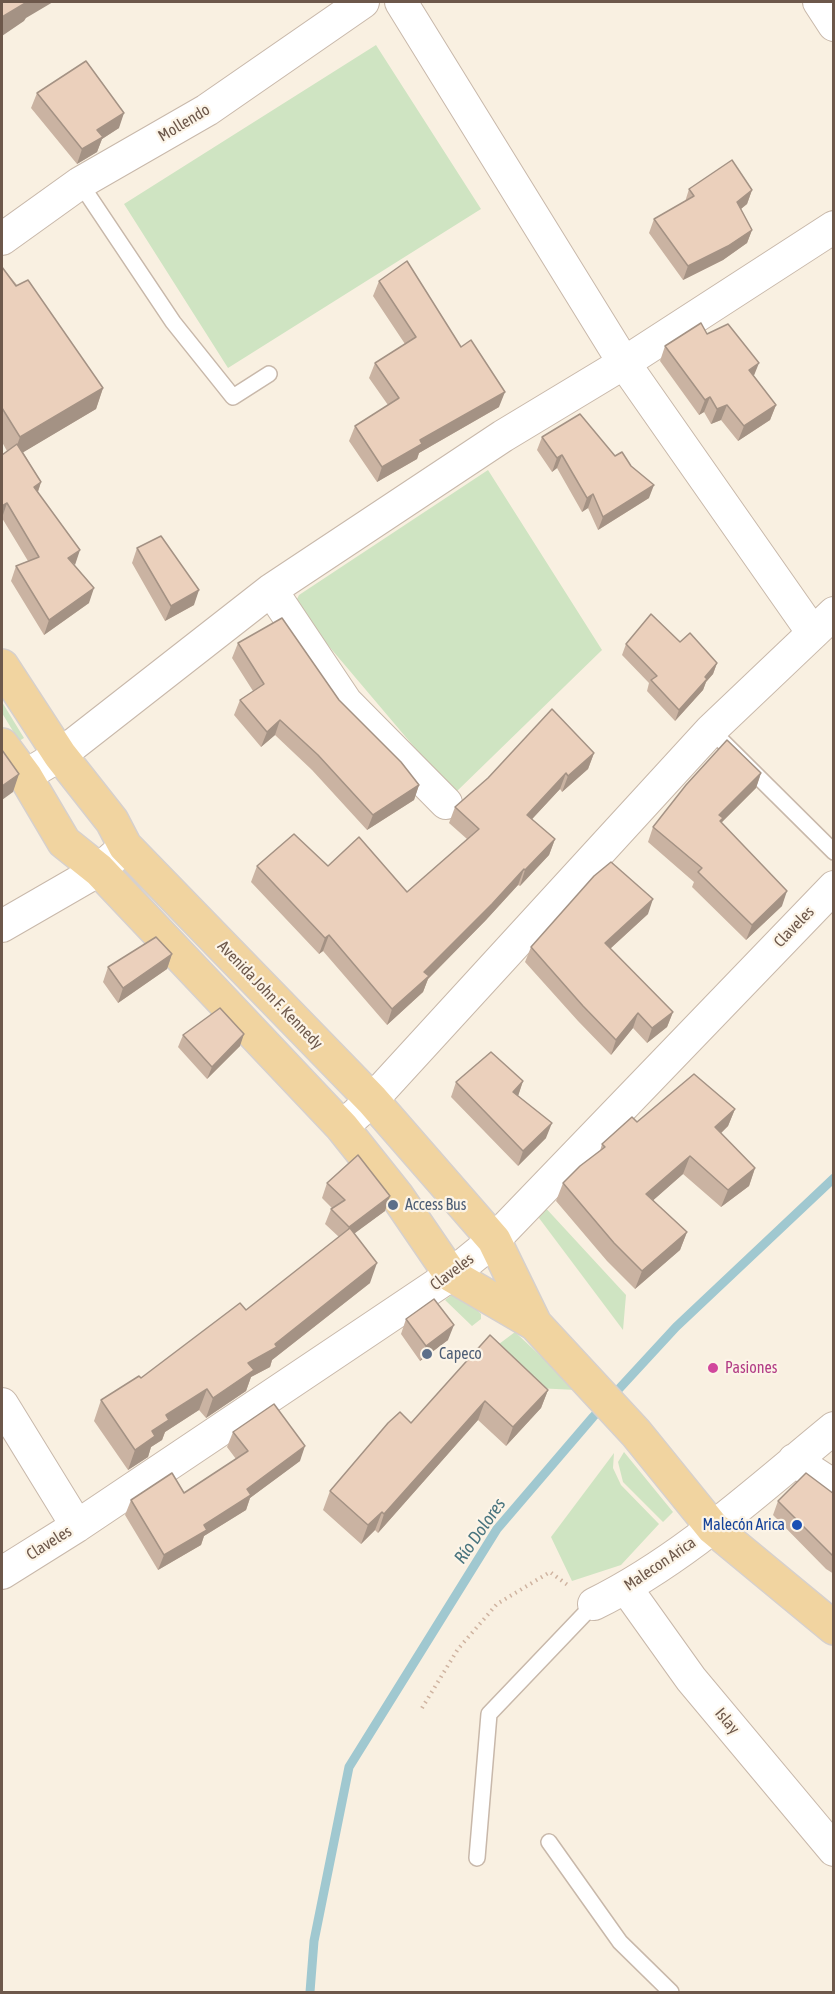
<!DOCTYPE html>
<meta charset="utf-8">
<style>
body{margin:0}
#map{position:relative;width:835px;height:1994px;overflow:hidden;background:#f9f0e1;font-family:"Asap Condensed",sans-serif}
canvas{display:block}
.frame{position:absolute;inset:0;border:3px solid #6d584b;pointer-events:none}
</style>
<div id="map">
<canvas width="835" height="1994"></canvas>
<div class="frame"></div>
</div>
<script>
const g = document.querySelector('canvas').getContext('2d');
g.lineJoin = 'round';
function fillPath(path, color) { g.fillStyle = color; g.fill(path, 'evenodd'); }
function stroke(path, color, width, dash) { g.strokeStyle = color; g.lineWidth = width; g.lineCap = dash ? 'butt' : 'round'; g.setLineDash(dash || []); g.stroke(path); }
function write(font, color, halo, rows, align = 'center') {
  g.font = font + ' "Asap Condensed",sans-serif'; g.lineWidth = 4.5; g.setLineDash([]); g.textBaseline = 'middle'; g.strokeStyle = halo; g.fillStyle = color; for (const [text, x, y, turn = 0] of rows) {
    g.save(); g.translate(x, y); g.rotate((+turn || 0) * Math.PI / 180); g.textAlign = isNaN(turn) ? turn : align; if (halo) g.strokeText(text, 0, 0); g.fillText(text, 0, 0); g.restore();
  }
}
const green = new Path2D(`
 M376,45L481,209L228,368L124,204Z
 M488,470L602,650L454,794L294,605L299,595Z
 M2,702L24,738L19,741L2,713Z
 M542,1204L626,1295L623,1330L539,1218Z
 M457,1291L481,1314V1319L472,1326L445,1300Z
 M515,1332L577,1390L535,1388L495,1347Z
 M624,1452L673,1512L663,1522L623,1482L618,1462Z
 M614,1453L613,1468L621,1485L659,1524L621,1565L572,1581L551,1537Z`);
const stream = new Path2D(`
 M310,1992L314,1941L349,1767L497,1529L593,1417L676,1327L834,1178`);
const path = new Path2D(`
 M422,1708L458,1649L497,1604L550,1572L569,1586`);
const lane = new Path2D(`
 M80,183L173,322L233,397L269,374
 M711,730L834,852
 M549,1842L620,1942L671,1992
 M477,1858L489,1714L594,1604`);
const street = new Path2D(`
 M401,2L624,363L813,633
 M819,2L834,25
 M2,239L80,183L207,110L363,2
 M271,590L346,702L446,803
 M25,776L60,755L271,590L503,436L624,363L834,227
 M2,926L99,870L117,854
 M342,1127L372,1100L711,730L834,613
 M2,1404L77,1526
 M794,1460L834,1486
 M2,1573L77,1526L451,1275L494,1240L834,887
 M626,1588L691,1679L834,1850
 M594,1604C683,1560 757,1491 834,1428`);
const primary = new Path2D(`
 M2,666L60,755L112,821L125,846L372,1100L494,1240L535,1324
 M2,745L25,776L64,842L99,870L342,1127L397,1196L451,1275L535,1324L636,1433L713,1528L834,1628`);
const wall = new Path2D(`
 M37,93L119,128L102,139L97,152L77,164L31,108Z
 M689,189L752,190L747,204L741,209L752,230L747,243L723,260L683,280L649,233L654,219L685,202Z
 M2,267L103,388L96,409L23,452L41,482L38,492L74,565L89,603L44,635L11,581L16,566L28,561L2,518V455L7,451L2,442Z
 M379,281L461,347L499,407L419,453L417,459L377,482L349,441L355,426L388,405L369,378L375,363L405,344L373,296Z
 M707,334L754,376L776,405L770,420L738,441L721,420L711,424L704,412L699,415L660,361L665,346Z
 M542,437L649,498L598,530L588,508L582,512L557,468L552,472L537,450Z
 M137,548L194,605L165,621L132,563Z
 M680,642L717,663L713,674L706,682L703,690L675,721L647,691L649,683L622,655L626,644Z
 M238,643L339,700L419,785L414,800L367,830L312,770L275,735L261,747L234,715L240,700L253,691L232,658Z
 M594,753L588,769L562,792L560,789L532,819L555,839L549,855L520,886L518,885L486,920L428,979L423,992L387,1025L323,951L319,954L251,882L257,866H328L407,892L467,839L449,823L455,807Z
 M761,773L756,788L721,823L782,906L746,940L692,887L694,882L648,842L653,827Z
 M648,914L610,949L673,1012L667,1027L647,1043L633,1028L611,1055L578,1021L525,962L531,947Z
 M172,954L167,969L118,1003L103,982L108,967Z
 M183,1035L240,1046L207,1079L178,1047Z
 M523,1081L518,1096L546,1138L518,1166L451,1097L456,1082Z
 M735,1109L728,1126L721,1133L755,1168L749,1186L721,1207L683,1174L653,1200L687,1232L680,1250L635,1289L607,1261L556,1201L563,1183L600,1151L602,1144L637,1122Z
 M327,1183L385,1211L354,1233L370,1283L272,1360L270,1367L251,1377L246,1391L206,1418L199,1410L165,1432L162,1440L151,1447L148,1457L128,1470L94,1421L101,1400L141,1378L246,1310L339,1237L325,1224L331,1209L332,1208L322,1198Z
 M406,1319L448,1340L420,1361L401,1334Z
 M490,1335L548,1390L541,1408L506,1446L478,1420L378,1533L375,1530L361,1544L323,1510L330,1491L411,1423Z
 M233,1432L300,1461L250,1498L246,1510L204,1536L201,1545L158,1570L125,1515L131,1500L184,1493L236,1459L227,1447Z
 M834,1494V1574L826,1569L773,1515L778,1501Z`);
const shadedWall = new Path2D(`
 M27,2H53L26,18L24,21L2,36V17Z
 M124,113L119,128L102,139L97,152L77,164L82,149L97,130Z
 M752,190L747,204L732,216L737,202Z
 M752,230L747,243L723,260L683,280L688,266Z
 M759,363L753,378L749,370Z
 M103,388L96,409L12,459L20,437Z
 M505,392L499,407L419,453L417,459L377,482L382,467L420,440Z
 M710,397L704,412L699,415L705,400Z
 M727,405L721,420L711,424L717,409Z
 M776,405L770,420L738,441L744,426Z
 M562,455L557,468L552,472L557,458Z
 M41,482L36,497L34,487Z
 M654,485L649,498L598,530L603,517Z
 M593,494L588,508L582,512L587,498Z
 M7,503L2,518V506Z
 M80,550L75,565L68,558Z
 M94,588L89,603L44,635L49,620Z
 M199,590L194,605L165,621L171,606Z
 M717,663L713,674L706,682L703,690L675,721L679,710Z
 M280,720L275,735L261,747L267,732Z
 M594,753L588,769L562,792L568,776Z
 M566,773L560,789L521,831L527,815Z
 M761,773L756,788L721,823L719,815Z
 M19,774L13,792L2,800V786Z
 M419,785L414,800L367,830L373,815Z
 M555,839L549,855L520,886L525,870Z
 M524,869L518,885L486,920L428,979L423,992L387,1025L392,1009L424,972Z
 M787,891L782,906L746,940L752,925Z
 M653,899L648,914L600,958L605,943Z
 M329,935L323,951L319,954L325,938Z
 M172,954L167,969L118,1003L123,988Z
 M673,1012L667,1027L647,1043L652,1028Z
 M638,1013L633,1028L611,1055L616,1040Z
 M244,1034L240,1046L207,1079L212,1067Z
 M523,1081L518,1096L513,1092Z
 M735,1109L728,1126L709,1145L715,1127Z
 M552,1123L546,1138L518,1166L523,1151Z
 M690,1156L683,1174L640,1212L646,1194Z
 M755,1168L749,1186L721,1207L728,1190Z
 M390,1196L385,1211L343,1242L349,1227Z
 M687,1232L680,1250L635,1289L642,1271Z
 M377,1263L370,1283L272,1360L270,1367L251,1377L246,1391L206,1418L213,1398L248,1363L275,1344Z
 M454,1325L448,1340L420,1361L426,1346Z
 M207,1389L199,1410L165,1432L162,1440L151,1447L148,1457L128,1470L135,1450L166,1415Z
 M548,1390L541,1408L506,1446L513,1427Z
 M485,1401L478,1420L378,1533L384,1514Z
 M305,1446L300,1461L250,1498L246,1510L204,1536L201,1545L158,1570L164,1555L204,1525L247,1489Z
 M382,1512L375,1530L361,1544L368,1525Z`);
const building = new Path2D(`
 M2,2H27L2,17Z
 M86,61L124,113L97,130L103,137L82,149L37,93Z
 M732,160L752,190L737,202L752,230L728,246L688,266L654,219L694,196L689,189Z
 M407,261L461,347L471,340L505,392L420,440L422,444L382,467L355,426L399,398L375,363L416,337L379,281Z
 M2,267L16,286L28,280L103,388L20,437L2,408Z
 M701,323L707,334L728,324L759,363L749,370L776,405L744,426L727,405L717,409L710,397L705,400L665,346Z
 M580,414L615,456L622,452L631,466L654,485L603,517L593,494L587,498L562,455L557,458L542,437Z
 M17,444L41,482L34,487L80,550L68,558L94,588L49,620L16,566L39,557L7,503L2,506V455Z
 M161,536L199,590L171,606L137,548Z
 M651,614L680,642L690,633L717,663L705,677L707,679L679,710L651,680L657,676L626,644Z
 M282,618L339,700L401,762L419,785L373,815L318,755L280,720L267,732L240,700L264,684L238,643Z
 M552,709L594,753L568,776L566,773L527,815L555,839L525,870L524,869L492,904L424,972L429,976L392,1009L329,935L325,938L257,866L294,834L328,866L359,837L407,892L479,829L455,807L488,778Z
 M727,740L761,773L719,815L723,818L720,821L787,891L752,925L698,872L702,868L653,827L686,785Z
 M2,750L19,774L2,786Z
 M611,862L653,899L605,943L673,1012L652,1028L638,1013L616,1040L583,1006L531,947L594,876Z
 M156,937L172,954L123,988L108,967Z
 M220,1008L244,1034L212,1067L183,1035Z
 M491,1052L523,1081L513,1092L552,1123L523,1151L456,1082Z
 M694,1074L735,1109L715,1127L755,1168L728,1190L690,1156L646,1194L687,1232L642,1271L614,1243L563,1183L580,1166L605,1147L602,1144L632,1117L637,1122Z
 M358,1155L390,1196L349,1227L331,1209L345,1200L327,1183Z
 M350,1228L377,1263L275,1344L277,1347L248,1363L254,1370L213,1398L207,1389L166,1415L169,1420L152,1431L155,1436L135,1450L101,1400L139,1376L141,1378L240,1303L246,1310Z
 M434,1299L454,1325L426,1346L406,1319Z
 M490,1335L548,1390L513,1427L485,1401L384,1514L382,1512L368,1525L330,1491L388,1423L400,1412L411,1423Z
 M274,1404L305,1446L247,1489L251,1495L204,1525L207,1530L164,1555L131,1500L172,1473L184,1493L248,1451L233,1432Z
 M806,1473L834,1494V1557L778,1501Z`);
const markers = [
 [393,1205,6,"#5c6f8a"],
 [427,1354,6,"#5c6f8a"],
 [713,1368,6,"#d1479c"],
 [797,1525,6,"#1a4fb4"]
];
const streetNames = [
 ["Mollendo",184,123,-31],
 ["Claveles",794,927,-46],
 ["Avenida John F. Kennedy",270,995,46],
 ["Claveles",452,1272,-37],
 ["Claveles",49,1543,-32],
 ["Malecon Arica",660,1564,-34],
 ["Islay",727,1721,50]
];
const serviceNames = [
 ["Access Bus",405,1205],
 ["Capeco",439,1354]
];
const hotelNames = [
 ["Pasiones",725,1368]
];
const transitNames = [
 ["Malecón Arica",785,1525]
];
const waterNames = [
 ["Río Dolores",480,1531,-55]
];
fillPath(green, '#cfe4c2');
stroke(stream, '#a0c8d0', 9);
stroke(lane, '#c8b8aa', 18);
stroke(street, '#c8b8aa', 34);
stroke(primary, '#d6d0cd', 36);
stroke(path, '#cfb3a0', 4, [1.5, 4.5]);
stroke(lane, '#fff', 15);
stroke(street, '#fff', 32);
stroke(primary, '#f1d4a0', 33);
fillPath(wall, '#cab3a2');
fillPath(shadedWall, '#a49284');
fillPath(building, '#ebd0bc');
stroke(building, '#a49284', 1.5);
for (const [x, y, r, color] of markers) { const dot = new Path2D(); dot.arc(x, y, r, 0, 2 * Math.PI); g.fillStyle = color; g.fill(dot); stroke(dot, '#fcf4e7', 2); }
write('16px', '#6d584b', '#fcf4e7', streetNames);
write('16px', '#4e5e75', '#fcf4e7', serviceNames, 'left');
write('16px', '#b23c85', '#fcf4e7', hotelNames, 'left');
write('16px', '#164399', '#fcf4e7', transitNames, 'right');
write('italic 18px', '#48747e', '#fcf4e7', waterNames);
</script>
